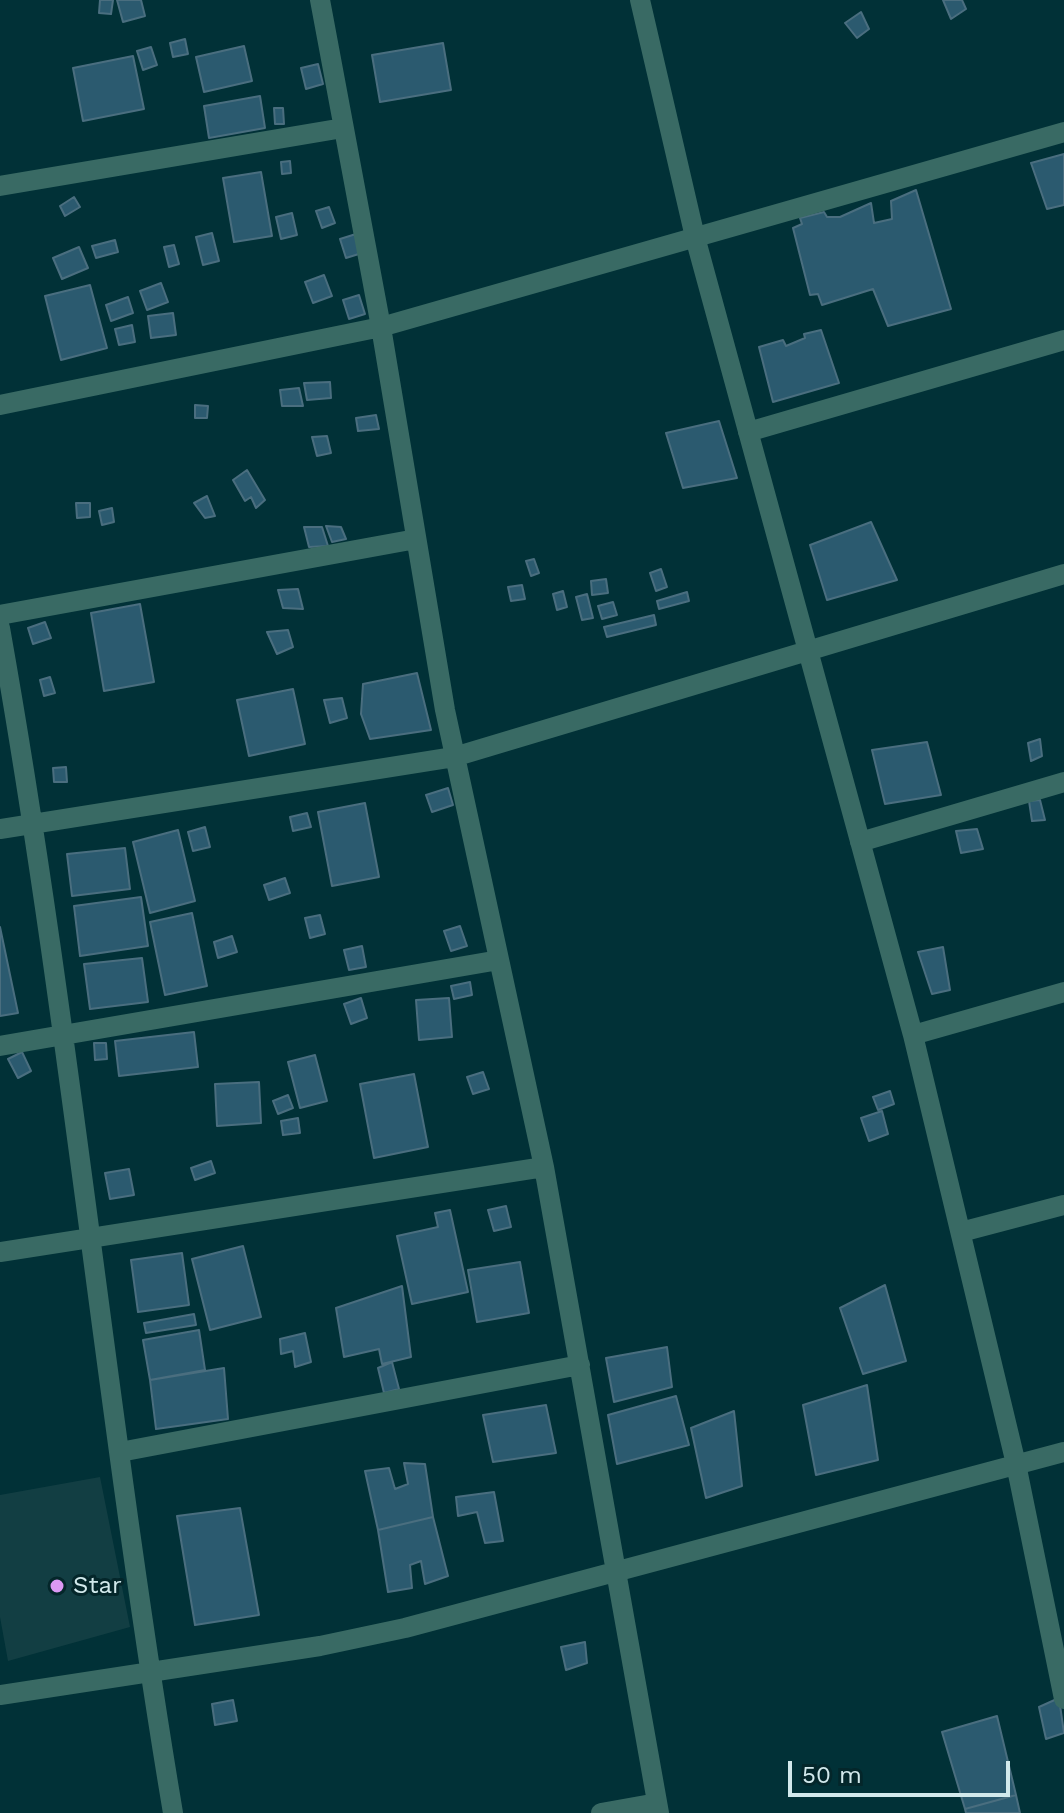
<!DOCTYPE html>
<style>
body{margin:0}
#map{position:relative;width:1064px;height:1813px;overflow:hidden;background:#013137;font-family:"Work Sans",sans-serif}
canvas{display:block}
.scale{position:absolute;left:788px;top:1761px;width:222px;height:36px;box-sizing:border-box;border:4px solid #d2e9ec;border-top:0;padding-left:10px;font-size:24px;line-height:28px;white-space:nowrap;color:#d2e9ec;-webkit-text-stroke:6px #04262a;paint-order:stroke}
</style>
<div id="map">
<canvas width="1064" height="1813"></canvas>
<div class="scale">50 m</div>
</div>
<script>
const g = document.querySelector('canvas').getContext('2d');
g.lineJoin = 'round';
function fillPath(path, color) { g.fillStyle = color; g.fill(path, 'evenodd'); }
function stroke(path, color, width, dash) { g.strokeStyle = color; g.lineWidth = width; g.lineCap = dash ? 'butt' : 'round'; g.setLineDash(dash || []); g.stroke(path); }
function write(font, color, halo, rows, align = 'center') {
  g.font = font + ' "Work Sans",sans-serif'; g.lineWidth = 6; g.setLineDash([]); g.textBaseline = 'middle'; g.strokeStyle = halo; g.fillStyle = color; for (const [text, x, y, turn = 0] of rows) {
    g.save(); g.translate(x, y); g.rotate((+turn || 0) * Math.PI / 180); g.textAlign = isNaN(turn) ? turn : align; if (halo) g.strokeText(text, 0, 0); g.fillText(text, 0, 0); g.restore();
  }
}
const built = new Path2D(`
 M100,1477L130,1627L8,1661L0,1617V1495Z`);
const building = new Path2D(`
 M100,0H113L111,14L99,13Z
 M117,0H141L145,16L123,22Z
 M943,0H962L966,9L951,19Z
 M861,12L869,29L857,38L845,23Z
 M185,39L188,54L173,57L170,43Z
 M443,43L451,90L380,102L372,55Z
 M244,46L252,81L204,92L196,57Z
 M151,47L157,65L143,70L137,51Z
 M133,56L144,109L83,121L73,68Z
 M318,64L323,84L306,89L301,68Z
 M260,96L265,128L209,138L204,106Z
 M274,108H283L284,124H275Z
 M1064,154V205L1047,209L1031,163Z
 M290,161L291,173L282,174L281,162Z
 M261,172L272,236L234,242L223,178Z
 M916,190L951,309L888,326L873,289L822,305L818,294L810,295L793,228L802,224L800,218L824,212L827,217H840L871,203L874,223L892,219L891,201Z
 M74,197L80,207L65,216L60,206Z
 M329,207L335,223L322,228L316,211Z
 M292,213L297,235L281,239L276,217Z
 M212,233L219,261L203,265L196,237Z
 M356,234L362,253L346,258L340,239Z
 M115,240L118,252L96,258L92,246Z
 M174,245L179,264L169,267L164,247Z
 M79,247L88,268L62,279L53,258Z
 M324,275L332,296L313,303L305,282Z
 M161,283L168,302L147,310L140,291Z
 M90,285L107,348L61,360L45,296Z
 M359,295L365,314L349,319L343,300Z
 M128,297L133,313L111,321L106,305Z
 M173,313L176,335L151,338L148,316Z
 M132,325L135,342L119,345L115,329Z
 M821,330L839,383L773,402L759,347L783,340L786,346L805,338L804,334Z
 M330,382L331,398L307,400L304,383Z
 M299,388L303,406H282L280,390Z
 M195,405L208,406L207,418H195Z
 M376,415L379,429L358,431L356,418Z
 M719,421L737,478L683,488L666,433Z
 M327,436L331,453L317,456L312,437Z
 M247,470L265,500L256,508L251,497L245,501L233,480Z
 M207,496L215,516L205,518L194,503Z
 M76,503H90V517L77,518Z
 M112,508L114,522L102,525L99,511Z
 M871,522L897,580L827,600L810,545Z
 M326,526L341,527L346,539L332,542Z
 M304,527H322L328,546L309,547Z
 M534,559L539,573L531,576L526,561Z
 M661,569L667,587L656,591L650,573Z
 M606,579L608,593L592,595L591,581Z
 M522,585L525,599L511,601L508,587Z
 M298,589L303,609L283,608L278,590Z
 M563,591L567,607L557,610L553,594Z
 M687,592L689,601L659,609L657,601Z
 M587,594L593,618L582,620L576,597Z
 M613,602L617,615L602,619L598,606Z
 M140,604L154,682L104,691L91,613Z
 M654,615L656,625L607,637L604,627Z
 M45,622L51,638L33,644L28,628Z
 M288,630L293,647L277,654L267,632Z
 M417,673L431,730L370,739L361,714L363,684Z
 M50,677L55,693L44,696L40,680Z
 M293,689L305,744L249,756L237,700Z
 M342,698L347,718L330,723L324,700Z
 M1040,739L1042,756L1031,761L1028,743Z
 M927,742L941,795L885,804L872,750Z
 M66,767L67,782H54L53,768Z
 M448,788L453,805L432,812L426,795Z
 M1040,800L1045,820L1032,821L1029,801Z
 M365,803L379,877L332,886L318,812Z
 M307,813L311,827L293,831L290,817Z
 M205,827L210,847L193,851L188,832Z
 M977,829L983,849L961,853L956,831Z
 M178,830L195,901L150,913L133,842Z
 M125,848L130,889L72,896L67,854Z
 M285,878L290,893L269,900L264,885Z
 M141,897L148,946L80,956L74,906Z
 M192,913L207,986L165,995L150,922Z
 M320,915L325,934L310,938L305,918Z
 M460,926L467,946L451,951L444,931Z
 M0,927L18,1013L0,1016Z
 M232,936L237,952L218,958L214,942Z
 M362,946L366,967L349,970L344,950Z
 M943,947L950,990L932,994L918,952Z
 M142,958L148,1002L90,1009L84,964Z
 M470,982L472,995L454,999L451,986Z
 M361,998L367,1018L351,1024L344,1004Z
 M449,998L452,1037L419,1040L416,1000Z
 M194,1032L198,1067L119,1076L115,1041Z
 M94,1043H106L107,1059L95,1060Z
 M22,1052L31,1071L18,1078L8,1059Z
 M315,1055L327,1101L300,1108L288,1062Z
 M483,1072L489,1089L473,1094L467,1077Z
 M414,1074L428,1147L374,1158L360,1084Z
 M259,1082L261,1123L217,1126L215,1084Z
 M890,1091L894,1104L878,1110L873,1097Z
 M288,1095L293,1108L278,1114L273,1101Z
 M882,1111L888,1134L869,1141L861,1118Z
 M298,1118L300,1133L283,1135L281,1121Z
 M211,1161L215,1173L195,1180L191,1168Z
 M129,1169L134,1195L110,1199L105,1173Z
 M506,1206L511,1227L494,1231L488,1210Z
 M450,1210L468,1292L412,1304L397,1236L438,1227L435,1213Z
 M243,1246L261,1317L210,1330L192,1259Z
 M182,1253L189,1305L138,1312L131,1260Z
 M520,1262L529,1313L477,1322L468,1270Z
 M885,1285L906,1361L863,1374L840,1308Z
 M402,1286L411,1357L382,1364L379,1349L344,1357L336,1308Z
 M194,1314L196,1325L146,1333L144,1323Z
 M199,1330L205,1370L150,1380L143,1340Z
 M305,1333L311,1362L295,1367L293,1351L281,1354L280,1339Z
 M667,1347L672,1387L614,1402L606,1358Z
 M392,1362L399,1389L384,1393L378,1368Z
 M224,1368L228,1419L156,1429L150,1380Z
 M867,1385L878,1460L816,1475L803,1405Z
 M676,1396L689,1445L617,1464L608,1415Z
 M546,1405L556,1453L493,1462L483,1415Z
 M734,1411L742,1486L706,1498L691,1428Z
 M404,1463L425,1464L433,1517L378,1530L365,1471L389,1468L395,1489L408,1484Z
 M494,1492L503,1541L485,1543L477,1512L458,1516L456,1497Z
 M240,1508L259,1615L195,1625L177,1516Z
 M433,1517L448,1576L425,1584L421,1561L410,1565L412,1588L388,1592L378,1530Z
 M585,1642L587,1663L566,1670L561,1647Z
 M1059,1698L1064,1733L1046,1739L1039,1707Z
 M233,1700L237,1721L215,1725L212,1704Z
 M997,1716L1016,1795L965,1809L942,1732Z
 M1016,1795L1020,1813H966L965,1809Z`);
const minor = new Path2D(`
 M320,0L381,327L445,710L544,1167L659,1813
 M640,0L695,237L913,1035L1016,1464L1064,1699
 M0,186L343,128
 M0,405L381,327L1064,132
 M748,432L1064,340
 M0,615L416,539
 M0,628C70,1021 107,1419 173,1813
 M0,829L454,757L1064,574
 M860,842L1064,782
 M913,1035L1064,992
 M0,1046L499,960
 M961,1232L1064,1205
 M0,1252L544,1167
 M120,1452L580,1365
 M0,1695L320,1646L405,1628L1064,1452
 M601,1813L657,1803`);
const markers = [
 [57,1586,8,"#dc99f4"]
];
const poiNames = [
 ["Star",73,1586]
];
fillPath(built, '#123e43');
fillPath(building, '#2b5a6f');
stroke(building, '#4a6e7f', 2);
stroke(minor, '#396a64', 20);
for (const [x, y, r, color] of markers) { const dot = new Path2D(); dot.arc(x, y, r, 0, 2 * Math.PI); g.fillStyle = color; g.fill(dot); stroke(dot, '#04262a', 3); }
write('24px', '#d2e9ec', '#04262a', poiNames, 'left');
</script>
